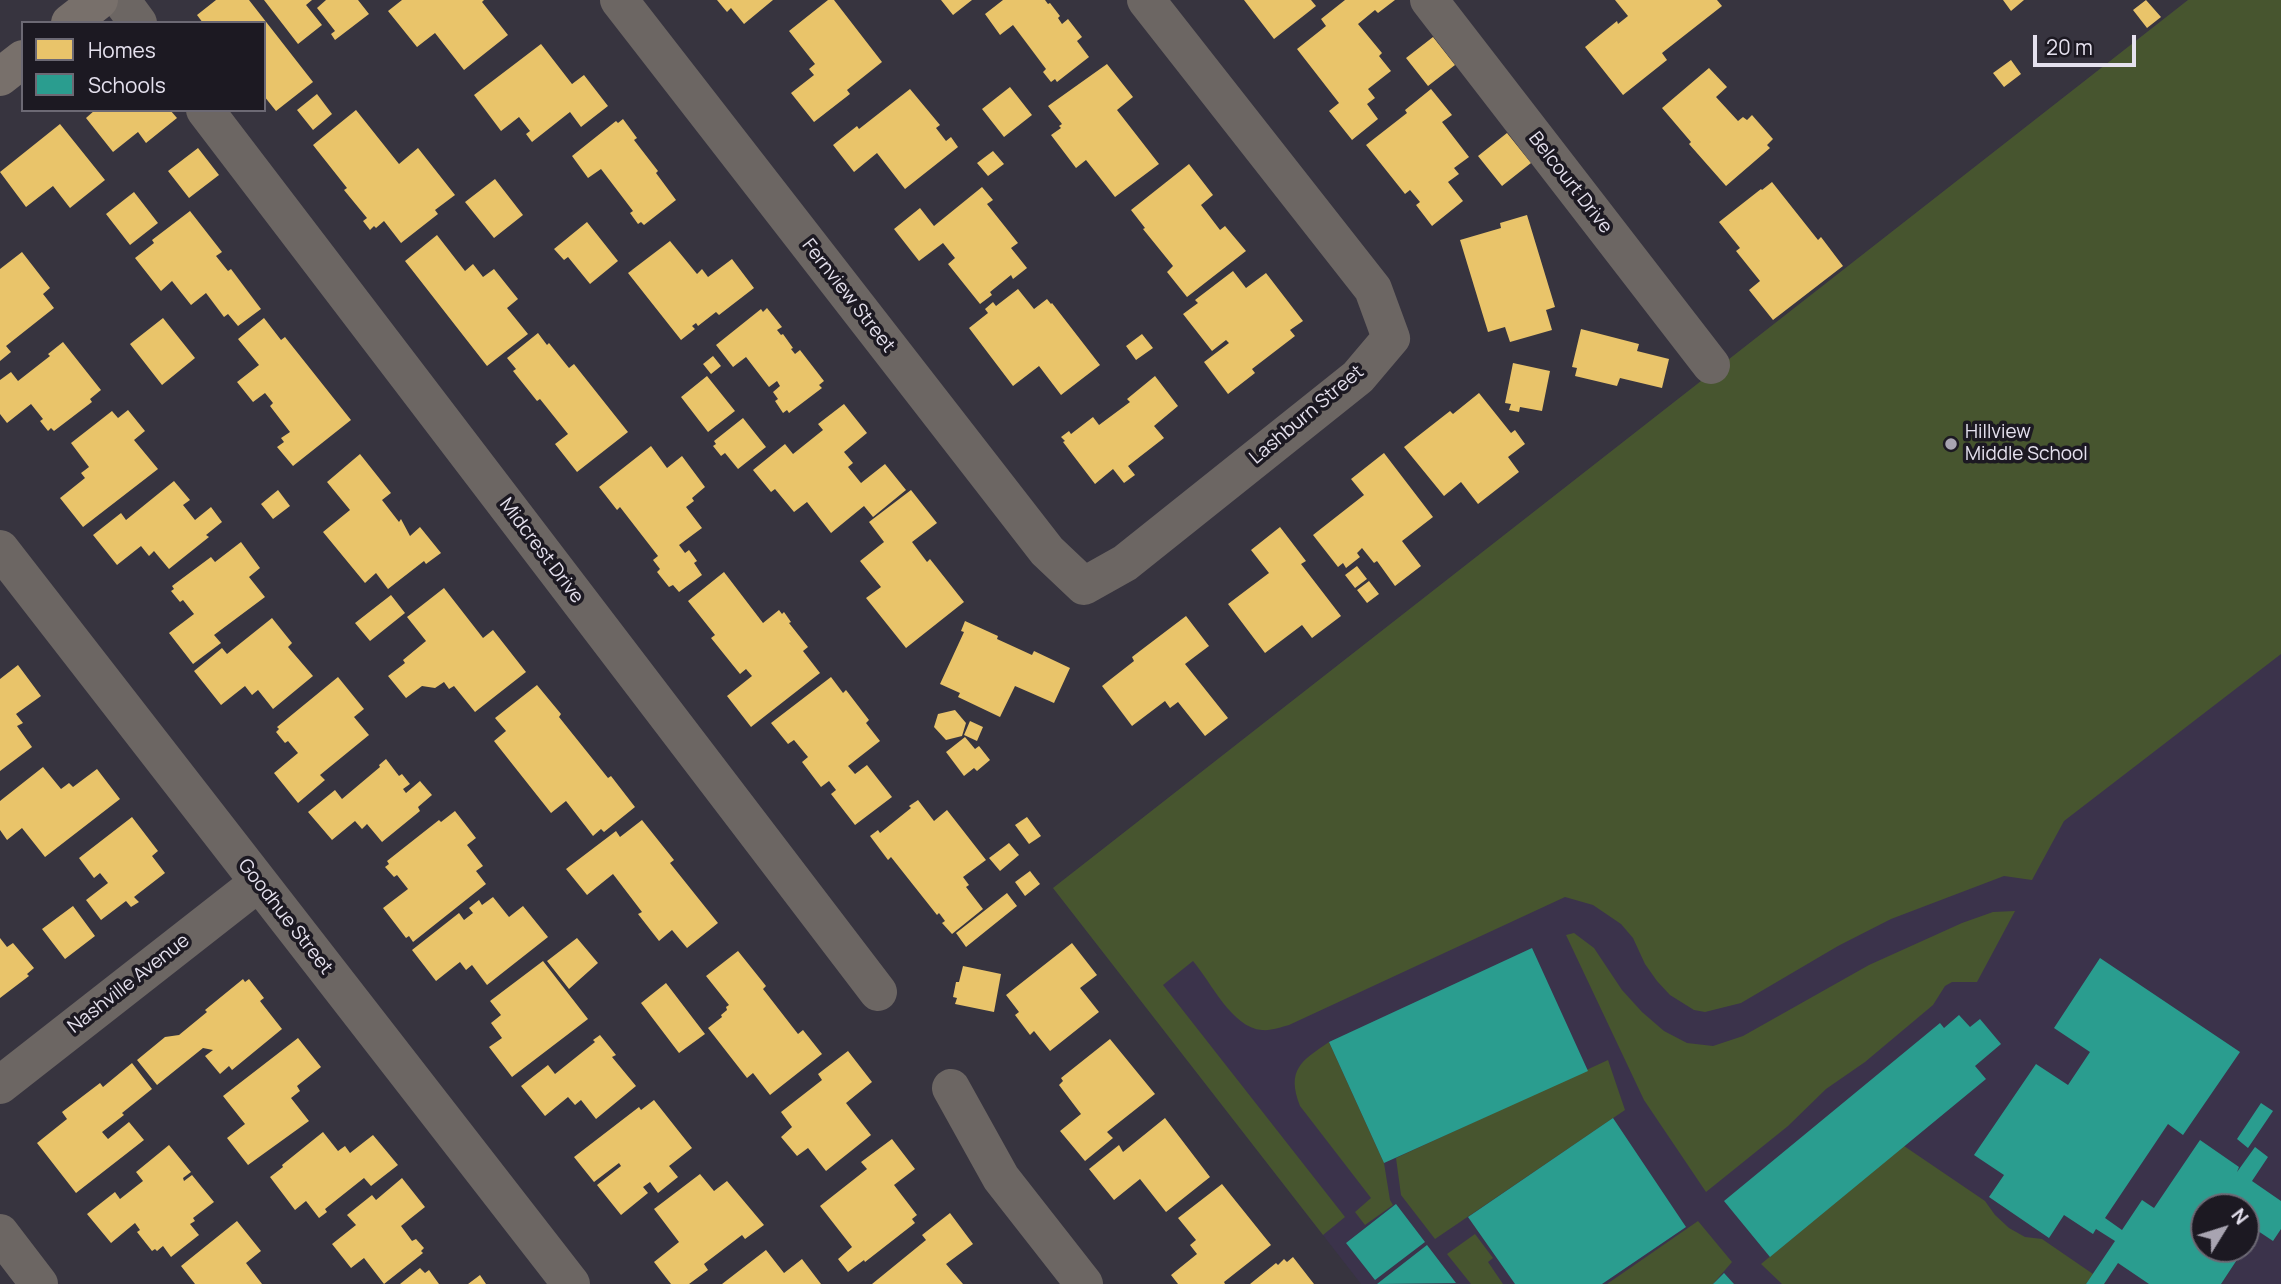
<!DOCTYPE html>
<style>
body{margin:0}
#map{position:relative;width:2281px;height:1284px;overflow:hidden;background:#37343f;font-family:Manrope,sans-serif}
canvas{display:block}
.legend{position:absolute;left:21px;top:21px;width:245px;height:91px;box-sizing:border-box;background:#1c1922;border:2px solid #6c6974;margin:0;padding:9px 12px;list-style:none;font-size:21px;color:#e5e1ee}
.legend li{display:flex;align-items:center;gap:14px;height:35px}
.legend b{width:35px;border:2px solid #6c6974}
.north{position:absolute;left:2190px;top:1193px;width:70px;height:70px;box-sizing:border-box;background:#1c1922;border:2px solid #6c6974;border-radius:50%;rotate:52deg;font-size:19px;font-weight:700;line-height:28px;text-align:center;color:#e5e1ee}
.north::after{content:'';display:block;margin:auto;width:24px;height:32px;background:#a8a4b1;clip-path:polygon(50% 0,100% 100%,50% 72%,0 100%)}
.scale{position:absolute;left:2033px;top:35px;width:103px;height:32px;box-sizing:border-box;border:4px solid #e5e1ee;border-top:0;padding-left:9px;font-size:21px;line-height:24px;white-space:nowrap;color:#e5e1ee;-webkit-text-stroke:5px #1c1922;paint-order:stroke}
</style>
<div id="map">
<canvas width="2281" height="1284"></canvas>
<ul class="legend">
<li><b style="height:19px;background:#e9c46a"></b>Homes</li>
<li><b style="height:19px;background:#2a9d8f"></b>Schools</li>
</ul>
<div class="north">N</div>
<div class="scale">20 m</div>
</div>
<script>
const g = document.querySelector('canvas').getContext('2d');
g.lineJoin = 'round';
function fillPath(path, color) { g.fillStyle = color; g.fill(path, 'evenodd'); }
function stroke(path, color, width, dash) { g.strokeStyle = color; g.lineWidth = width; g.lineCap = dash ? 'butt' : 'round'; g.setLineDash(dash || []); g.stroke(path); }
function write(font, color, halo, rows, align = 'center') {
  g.font = font + ' Manrope,sans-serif'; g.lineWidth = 7; g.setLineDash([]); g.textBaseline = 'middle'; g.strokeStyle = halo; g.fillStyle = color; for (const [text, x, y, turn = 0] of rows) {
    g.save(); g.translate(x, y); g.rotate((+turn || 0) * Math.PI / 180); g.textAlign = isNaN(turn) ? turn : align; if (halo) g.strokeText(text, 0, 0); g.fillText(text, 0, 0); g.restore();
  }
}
const built = new Path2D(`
 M2188,0H2281V1284H1361L1053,888ZM2204,1207H2246V1249H2204Z`);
const green = new Path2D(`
 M2188,0H2281V654L2064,821L2032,880L2004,876L1891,919L1838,946L1741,1003L1705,1012L1694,1010L1670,995L1657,981L1645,964L1633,938L1621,924L1593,905L1565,897L1289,1025C1281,1027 1271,1031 1262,1030C1232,1028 1211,982 1193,961L1163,985L1345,1217L1323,1235L1053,888Z
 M2015,911L1977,982H1952L1945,986L1933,1005L1865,1062L1826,1089L1788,1126L1706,1192L1644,1100L1566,935L1574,933L1594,948L1622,990L1642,1012L1664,1031L1687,1043L1713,1046L1743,1036L1869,965L1962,923L1993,912Z
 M1329,1042L1384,1163L1390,1200L1393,1205L1365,1225L1355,1212L1371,1198L1300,1106C1286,1070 1301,1061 1329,1042Z
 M1608,1060L1625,1110L1435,1239L1401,1195L1396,1158Z
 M1904,1146L1985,1201L1995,1215L2009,1228L2025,1237L2042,1239L2093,1274L2086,1284H1782L1761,1264Z
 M1698,1221L1732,1262L1713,1284H1607Z
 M1475,1234L1493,1258L1488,1262L1503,1284H1471L1447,1254Z`);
const homes = new Path2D(`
 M216,0H249L313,82L276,111L264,96V23H203L197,15Z
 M264,0H312L306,5L322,25L298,44Z
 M326,0H358L369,14L335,40L331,34L335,31L317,8Z
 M402,0H484L482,2L508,35L464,70L435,33L417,47L388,11Z
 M717,0H773L744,24L731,8L727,12Z
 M828,0H834L882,62L847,90L850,94L814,122L791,93L814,75L809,69L815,64L789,31Z
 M941,0H972L953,15Z
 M1003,0H1045L1048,4L1050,3L1060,16L1058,18L1062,24L1068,19L1082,37L1077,41L1089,57L1057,82L1055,79L1051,82L1043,72L1046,69L1013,25L1000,35L985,14Z
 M1244,0H1311L1316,6L1274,39Z
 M1345,0H1395L1378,13L1375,10L1358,24L1382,53L1379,56L1391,71L1368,89L1375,98L1367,104L1378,119L1352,140L1329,111L1339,103L1297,49L1326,26L1321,19Z
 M1615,0H1717L1722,6L1662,53L1667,60L1623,95L1585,47L1617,21L1618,24L1628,16Z
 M2003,0H2024L2011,11Z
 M2146,0L2161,17L2147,28L2133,10Z
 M1433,37L1455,65L1428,86L1406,58Z
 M541,44L572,84L584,75L608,106L581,127L570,112L532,142L526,134L530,131L519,117L501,131L474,95Z
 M2011,60L2021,74L2004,87L1993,73Z
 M1107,64L1133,97L1117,110L1159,164L1115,197L1086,160L1076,168L1051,135L1061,128L1059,126L1062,124L1048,106Z
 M1709,68L1727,87L1716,97L1738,121L1743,117L1747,120L1752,115L1773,139L1767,145L1770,148L1726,186L1689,144L1691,142L1662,108Z
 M1010,87L1032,115L1004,137L982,109Z
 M910,89L940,125L936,128L946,141L951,137L958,147L905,189L877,153L854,172L833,145L857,126L859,129Z
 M1431,89L1452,115L1442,122L1469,157L1454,168L1459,174L1448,182L1463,201L1432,226L1416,205L1420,202L1410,190L1405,194L1366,145L1407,113L1405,110Z
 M317,94L332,114L313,130L297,110Z
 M95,110H170L177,118L146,143L138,132L113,152L86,118Z
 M356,110L399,164L418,148L455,195L435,210L438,214L401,243L384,221L376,228L374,226L370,230L363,221L367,218L344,190L347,188L313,145Z
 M623,119L637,138L634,140L658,171L656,173L676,200L644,225L641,222L638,224L630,213L633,211L601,169L588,178L572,156L616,121L618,123Z
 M60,124L105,180L70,208L53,186L26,207L0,172Z
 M1507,133L1531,163L1502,186L1478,156Z
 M198,148L219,175L189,198L168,171Z
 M993,151L1004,164L988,176L977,163Z
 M1189,164L1213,195L1201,205L1220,230L1225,226L1246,251L1187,297L1167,272L1173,266L1143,229L1145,228L1131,210Z
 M495,179L523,215L494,238L465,202Z
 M1772,182L1818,240L1821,237L1843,266L1773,320L1749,290L1760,281L1736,251L1740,248L1719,222L1761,189L1762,190Z
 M982,187L993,200L987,204L1018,243L1011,248L1027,268L1013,279L1011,275L990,292L992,295L980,304L948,264L955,258L943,243L919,261L894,229L920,208L934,226Z
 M134,192L158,223L130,245L106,214Z
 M190,211L222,252L216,256L228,271L231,269L261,309L238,326L228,314L224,317L206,293L191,305L172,281L161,291L135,258L154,243L152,240Z
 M1527,215L1555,307L1546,310L1552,330L1510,342L1505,327L1488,332L1460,240L1501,228L1500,223Z
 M587,222L618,261L590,284L568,257L564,260L554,249Z
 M437,235L465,271L473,264L483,277L494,269L518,299L507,308L528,334L487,366L405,261Z
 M670,241L697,274L702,269L708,277L732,259L754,288L719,315L716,312L698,326L696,323L692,326L695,329L681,340L628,273Z
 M22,252L50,288L43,294L54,308L6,346L11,352L0,361V269Z
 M1233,271L1246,288L1266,273L1303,321L1290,330L1295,336L1252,369L1255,373L1228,394L1204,362L1229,343L1226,340L1212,351L1183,314L1198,303L1195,300Z
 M1018,289L1034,309L1047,299L1051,304L1052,303L1100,365L1061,395L1039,366L1013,386L969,328L988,313L985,309L993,302L996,306Z
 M767,308L782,327L777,330L781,335L783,334L793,348L791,349L795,354L800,350L824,381L819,385L822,388L789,413L787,410L783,413L775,401L778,399L773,392L780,386L777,381L769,387L746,357L733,367L716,345L761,309L763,312Z
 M163,318L195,358L162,385L130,344Z
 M264,318L281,340L285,337L351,420L293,466L277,447L284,442L281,438L290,432L270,406L273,403L265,393L253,402L237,382L259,365L238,339Z
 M1581,329L1639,344L1637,351L1669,359L1662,388L1620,378L1617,386L1575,376L1577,368L1572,367Z
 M538,333L547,345L549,343L569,368L574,364L628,432L577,472L555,444L568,434L540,399L537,401L513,371L516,369L507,358Z
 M1142,334L1153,348L1136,360L1126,346Z
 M63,342L101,390L90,399L92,402L54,431L51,428L48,431L40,421L43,419L31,404L7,423L0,414V380L11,372L18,381L50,356L48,354Z
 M713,356L721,366L711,374L703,364Z
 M1513,363L1550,371L1542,411L1520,407L1519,412L1509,410L1511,404L1505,403Z
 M707,376L735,411L708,432L681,397Z
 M1155,376L1178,406L1154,426L1164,438L1128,466L1135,475L1124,483L1113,469L1095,484L1063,442L1065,441L1061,437L1069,431L1071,434L1093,417L1099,425L1130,402L1127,399Z
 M1479,393L1511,433L1515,430L1525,444L1508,457L1519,472L1478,504L1461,482L1444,496L1404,447L1450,411L1453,414Z
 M844,404L867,433L844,452L853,463L848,467L861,483L885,464L906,490L873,517L864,506L831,533L807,502L794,512L775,489L771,492L753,470L785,444L793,454L823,430L818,424Z
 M128,410L145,431L134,440L158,469L83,527L60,498L85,478L81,473L89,467L71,443L112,411L118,418Z
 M743,418L766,447L738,469L725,453L721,456L713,446L716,444L714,441Z
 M651,446L667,468L682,456L705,487L692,498L694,501L686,507L702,528L679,545L685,553L689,550L697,561L694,563L702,575L679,592L673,585L669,587L657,572L660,569L653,560L658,556L620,507L617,510L599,487Z
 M1384,453L1433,517L1402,541L1421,566L1395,586L1377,561L1374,563L1362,548L1357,553L1360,557L1346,568L1343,563L1338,567L1313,535L1364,495L1351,479Z
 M360,454L391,493L382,500L399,522L401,519L410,536L420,527L441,553L426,564L424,561L388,589L376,573L365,583L323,532L350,510L327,482Z
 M174,481L190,500L183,505L195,520L211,507L222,522L206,535L209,537L169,569L154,551L149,556L141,546L117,565L93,535L121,513L126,520Z
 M278,490L290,506L273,519L261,504Z
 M911,490L937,523L912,542L927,562L930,559L964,602L906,648L866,598L881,587L860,561L884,542L869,522Z
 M1280,527L1306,561L1301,564L1341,616L1312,638L1302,625L1265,653L1228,604L1269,573L1251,550Z
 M241,542L260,568L249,577L265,597L214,635L221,643L193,664L169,633L194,614L183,600L180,602L171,591L174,589L172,586L211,557L215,562Z
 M1357,566L1367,579L1355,588L1345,575Z
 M724,572L763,623L779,610L782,614L784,612L791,622L789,623L808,647L803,651L820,673L751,727L727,696L752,676L746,669L740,674L711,638L715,635L688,601Z
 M1369,581L1379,594L1367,603L1357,590Z
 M444,588L483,638L493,630L526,672L475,712L454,686L449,689L444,682L435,688L422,686L406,698L388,676L405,663L403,660L426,641L407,617Z
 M391,595L405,613L370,641L355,623Z
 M1186,616L1209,646L1185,664L1228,718L1205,736L1178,702L1170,708L1165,701L1132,726L1102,686L1134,661L1132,657Z
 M272,618L292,643L288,647L313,676L273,709L258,690L252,695L245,686L221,705L194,671L222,648L227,654Z
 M965,621L998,636L997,639L1032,655L1034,651L1070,668L1054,703L1015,686L1000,717L958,697L960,693L940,684L964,632L961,631Z
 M18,665L41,696L16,714L23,723L17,726L32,747L0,771V679Z
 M338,677L364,709L354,717L369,735L320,775L325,780L298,803L274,773L298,753L288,741L285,743L276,732L279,729L277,727Z
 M831,677L843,693L846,690L869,720L866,723L880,741L848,766L855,774L867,765L892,797L855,825L831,794L836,790L829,781L821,787L802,762L808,757L794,740L788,744L771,723Z
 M537,685L561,714L559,717L608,778L611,776L635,807L604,832L601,829L593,836L566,801L551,813L494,741L506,731L495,718Z
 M955,710L966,723L962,736L946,740L934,727L938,714Z
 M970,721L983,727L977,741L964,735Z
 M965,737L975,749L979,746L990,760L977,771L974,768L964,776L946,752Z
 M386,759L399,776L402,774L410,784L403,789L406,793L420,781L432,795L418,807L420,811L382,842L367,824L362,829L355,821L332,840L308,812L335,790L342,799L380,767L379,765Z
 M43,767L61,789L69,783L73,787L97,769L120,799L45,857L22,828L7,840L0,830V801Z
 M918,800L934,821L947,810L986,860L963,877L969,885L966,887L983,909L952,934L942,923L945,921L939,913L937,915L891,857L888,860L870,836L878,830L880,833L911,808L909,806Z
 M455,811L476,838L467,845L483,866L476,871L486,884L413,942L409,936L406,938L383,908L408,889L397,875L394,877L385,867L389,864L387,861L439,820L441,822Z
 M132,817L158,851L152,856L165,873L134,897L139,902L131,907L126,901L101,920L86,900L108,883L100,873L94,878L79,858Z
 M1027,817L1041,836L1029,844L1015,825Z
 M642,820L674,860L670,863L718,923L687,948L672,930L659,941L638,914L642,912L613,874L587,895L566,869L616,831L620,837Z
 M1009,843L1019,855L1000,871L989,858Z
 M1030,871L1040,884L1025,896L1015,882Z
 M1007,893L1017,906L966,947L956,933Z
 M493,897L509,917L523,906L548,937L487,985L472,965L466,970L460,962L436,981L412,950L459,913L464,920L473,913L469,908L479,900L482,905Z
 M73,906L95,936L65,959L42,929Z
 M0,938L7,947L13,943L34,968L27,974L29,976L0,998Z
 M577,938L598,963L569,989L547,961Z
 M1072,943L1097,975L1080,988L1099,1012L1050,1051L1034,1031L1030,1035L1015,1015L1019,1012L1006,995Z
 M738,951L766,986L763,989L798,1034L803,1030L822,1054L770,1095L753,1073L747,1078L708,1028L722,1017L721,1015L727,1010L726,1007L729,1005L706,976Z
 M543,961L588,1019L512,1077L489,1047L502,1038L491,1023L501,1015L490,1001Z
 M963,966L1001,974L994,1012L955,1004L957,998L953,997L956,982H959Z
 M243,979L245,982L249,979L264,998L260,1001L282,1029L232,1070L229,1066L220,1074L205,1056L213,1050L203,1048L157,1085L137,1060L165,1037L179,1035L207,1012L205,1010Z
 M666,983L705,1034L679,1053L641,1003Z
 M600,1035L616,1055L612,1057L636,1086L596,1119L581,1100L575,1105L568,1097L545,1116L521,1086L548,1065L555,1074L595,1042L593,1040Z
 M298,1038L321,1067L297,1086L300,1091L291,1098L309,1121L248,1165L227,1138L245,1124L223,1096Z
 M1110,1039L1155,1094L1107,1132L1113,1138L1085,1161L1060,1131L1081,1114L1059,1085L1063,1081L1061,1078Z
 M848,1051L872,1082L846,1103L871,1135L826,1171L808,1148L797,1156L781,1137L792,1127L781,1112L822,1080L818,1074Z
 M132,1063L152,1089L122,1113L124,1115L102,1132L108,1139L129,1122L144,1140L76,1193L37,1143L67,1119L62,1112L100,1083L103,1087Z
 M654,1100L692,1148L669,1166L678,1177L658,1193L650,1182L643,1187L648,1193L621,1215L597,1185L621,1166L619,1163L594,1182L574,1157L639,1107L641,1110Z
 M1165,1118L1210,1177L1166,1212L1140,1179L1114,1200L1089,1169L1119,1145L1123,1152Z
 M323,1132L338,1151L345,1146L350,1153L373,1135L398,1165L371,1186L364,1178L325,1209L327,1212L319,1218L306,1201L295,1210L270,1177L283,1167L282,1165Z
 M892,1139L915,1169L894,1185L917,1215L912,1219L915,1223L865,1262L864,1260L848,1272L838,1259L852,1247L820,1206L867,1169L861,1162Z
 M169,1145L191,1172L183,1178L184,1181L192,1175L214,1202L193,1218L195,1221L190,1224L199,1235L171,1257L163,1246L157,1251L155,1249L152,1251L137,1232L140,1230L135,1223L111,1243L87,1214L115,1192L120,1199L143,1181L136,1172Z
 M700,1174L714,1191L727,1181L764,1225L745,1239L742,1235L704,1264L708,1270L689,1284H671L654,1262L679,1242L654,1209Z
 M402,1178L425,1207L401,1226L412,1241L416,1239L424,1248L421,1251L423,1253L384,1284L364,1258L351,1268L332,1244L356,1225L347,1215L372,1195L376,1200Z
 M1222,1184L1271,1245L1224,1282L1225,1284H1178L1171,1275L1197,1254L1190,1245L1196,1240L1178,1218Z
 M950,1213L973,1244L946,1264L963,1284H872L926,1240L922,1235Z
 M237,1221L261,1251L246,1263L262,1284H195L181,1266Z
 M766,1250L784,1273L802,1259L821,1284H722Z
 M1293,1257L1314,1284H1250L1276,1263L1278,1265L1284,1259L1287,1262Z
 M420,1268L425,1273L429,1270L439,1284H400Z
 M480,1275L486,1284H468Z`);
const schools = new Path2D(`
 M1532,948L1588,1071L1384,1163L1329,1042Z
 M2100,958L2240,1052L2183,1135L2168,1124L2105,1218L2122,1230L2142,1200L2154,1208L2200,1140L2239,1167L2237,1172L2255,1147L2268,1157L2252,1181L2281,1201V1229L2273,1241L2246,1223V1207H2222L2216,1202L2212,1207H2204V1249H2244L2221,1284H2149L2118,1263L2104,1284H2086L2115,1241L2096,1229L2093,1234L2064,1215L2049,1238L1989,1197L2004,1175L1974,1155L2036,1064L2068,1085L2090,1052L2054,1028Z
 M1959,1015L1970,1027L1980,1019L2001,1044L1975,1066L1986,1079L1770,1257L1724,1201L1940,1023L1944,1028Z
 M2261,1103L2273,1111L2248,1148L2237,1139Z
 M1613,1118L1686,1227L1602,1284H1515L1468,1217Z
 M1396,1204L1425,1242L1375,1280L1346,1243Z
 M1427,1245L1456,1283L1377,1284Z
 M1724,1273L1734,1284H1713Z`);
const minor = new Path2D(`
 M121,0L138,23
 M619,0L1047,551L1084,586L1125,563L1358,377L1391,338L1373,289L1146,0
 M1429,0L1711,365
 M205,110L878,992
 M0,549L571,1284
 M0,1085L258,883
 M951,1088L1001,1178L1084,1284
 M0,1233L39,1284`);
const major = new Path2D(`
 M70,23L99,0
 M0,77L23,59`);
const markers = [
 [1951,444,7,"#a8a4b1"]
];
const streetNames = [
 ["Belcourt Drive",1570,183,52],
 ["Fernview Street",848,296,52],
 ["Lashburn Street",1307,415,-40],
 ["Midcrest Drive",541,551,53],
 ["Goodhue Street",285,917,52],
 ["Nashville Avenue",129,984,-38]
];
const poiNames = [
 ["Hillview",1965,433],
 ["Middle School",1965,455]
];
fillPath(built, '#3b334b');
fillPath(green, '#47552f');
fillPath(homes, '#e9c46a');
fillPath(schools, '#2a9d8f');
stroke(minor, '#6c6663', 38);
stroke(major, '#78706b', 38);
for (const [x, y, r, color] of markers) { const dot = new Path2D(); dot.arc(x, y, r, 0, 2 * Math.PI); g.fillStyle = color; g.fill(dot); stroke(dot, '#1c1922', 2.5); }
write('19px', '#e5e1ee', '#1c1922', streetNames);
write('19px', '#e5e1ee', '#1c1922', poiNames, 'left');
</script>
